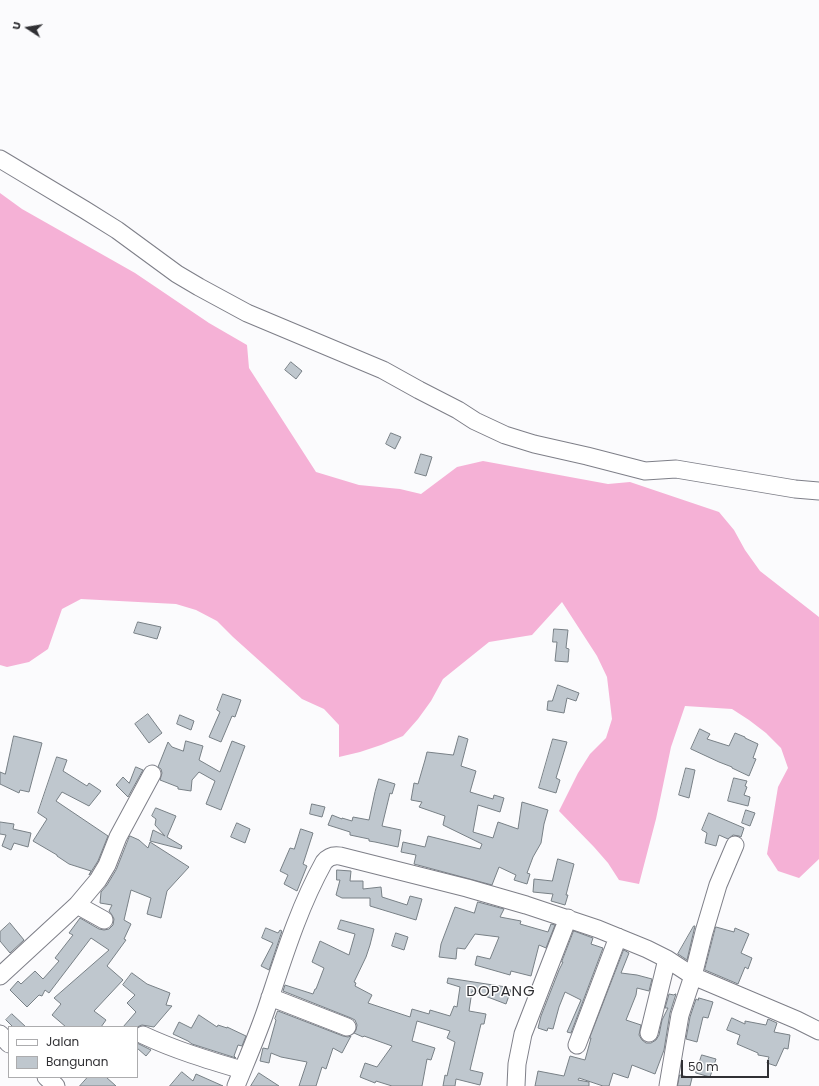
<!DOCTYPE html>
<style>
body{margin:0}
#map{position:relative;width:819px;height:1086px;overflow:hidden;background:#fbfbfd;font-family:Poppins,sans-serif}
canvas{display:block}
.legend{position:absolute;left:8px;top:1026px;width:130px;height:52px;box-sizing:border-box;background:#fff;border:1px solid #acacae;margin:0;padding:5px 7px;list-style:none;font-size:12px;color:#303034}
.legend li{display:flex;align-items:center;gap:8px;height:20px}
.legend b{width:20px;border:1px solid #acacae}
.north{position:absolute;left:8px;top:8px;width:40px;height:40px;-webkit-text-stroke:3px #fff;paint-order:stroke;rotate:282deg;font-size:11px;font-weight:700;line-height:16px;text-align:center;color:#303034}
.north::after{content:'';display:block;margin:auto;width:14px;height:18px;background:#303034;clip-path:polygon(50% 0,100% 100%,50% 72%,0 100%)}
.scale{position:absolute;left:681px;top:1060px;width:88px;height:18px;box-sizing:border-box;border:2px solid #303034;border-top:0;padding-left:5px;font-size:12px;line-height:14px;white-space:nowrap;color:#303034;-webkit-text-stroke:3px #fff;paint-order:stroke}
</style>
<div id="map">
<canvas width="819" height="1086"></canvas>
<ul class="legend">
<li><b style="height:5px;background:#fff"></b>Jalan</li>
<li><b style="height:11px;background:#bfc7ce"></b>Bangunan</li>
</ul>
<div class="north">U</div>
<div class="scale">50 m</div>
</div>
<script>
const g = document.querySelector('canvas').getContext('2d');
g.lineJoin = 'round';
function fillPath(path, color) { g.fillStyle = color; g.fill(path, 'evenodd'); }
function stroke(path, color, width, dash) { g.strokeStyle = color; g.lineWidth = width; g.lineCap = dash ? 'butt' : 'round'; g.setLineDash(dash || []); g.stroke(path); }
function write(font, color, halo, rows, align = 'center') {
  g.font = font + ' Poppins,sans-serif'; g.lineWidth = 3; g.setLineDash([]); g.textBaseline = 'middle'; g.strokeStyle = halo; g.fillStyle = color; for (const [text, x, y, turn = 0] of rows) {
    g.save(); g.translate(x, y); g.rotate((+turn || 0) * Math.PI / 180); g.textAlign = isNaN(turn) ? turn : align; if (halo) g.strokeText(text, 0, 0); g.fillText(text, 0, 0); g.restore();
  }
}
const forest = new Path2D(`
 M0,193L22,209L135,273L209,323L247,345L249,368L316,472L359,485L400,489L421,494L457,467L483,461L608,484L630,482L719,512L734,530L745,550L760,571L819,617V859L799,878L778,871L767,854L778,787L788,768L781,748L766,733L749,720L732,709L685,706L671,747L656,819L639,884L619,880L608,863L594,847L559,811L578,773L590,754L606,738L612,719L607,677L597,656L562,602L532,635L489,642L443,679L431,701L418,719L403,736L381,745L360,752L339,757V725L324,709L302,699L233,637L217,621L196,610L176,604L81,599L62,609L48,649L29,662L7,667L0,665Z`);
const building = new Path2D(`
 M291,362L302,371L296,379L285,370Z
 M391,433L401,437L395,449L386,444Z
 M421,454L432,457L426,476L415,473Z
 M138,622L161,627L157,639L134,633Z
 M554,629L568,630L566,648L569,649L568,662L555,661L557,642H553Z
 M558,685L579,693L576,701L567,698L564,713L547,710L548,701H552Z
 M223,694L241,700L235,717L232,716L221,742L209,737L220,712L217,710Z
 M148,714L162,733L149,743L135,724Z
 M180,715L194,721L191,730L177,724Z
 M700,729L710,734L707,739L729,746L735,733L745,737V738L758,744L753,758L756,759L749,776L732,768V767L719,762L691,749Z
 M14,736L42,743L29,792L20,790L19,793L0,784V772L5,774Z
 M459,736L468,739L461,766L476,771L470,792L493,799L494,795L504,798L500,812L478,805L473,832L493,838L498,822L518,829L522,802L548,810L544,824L541,843L533,857L527,873L530,874L527,884L514,880L516,875L499,867L492,885L414,864L416,855L401,852L403,842L425,847L428,836L480,849L482,844L443,825L445,816L419,807L422,802L411,800L414,783L418,784L425,760L427,752L453,755Z
 M553,739L567,742L556,778L560,780L556,793L539,788Z
 M186,741L203,746L199,760L220,772L232,741L245,746L221,810L206,804L215,781L199,772L192,780L191,791L178,789V787L160,780L162,773L161,769L158,767L168,742L172,747L183,751Z
 M57,757L67,760L63,771L87,786L89,783L101,791L89,806L62,792L56,801L108,836L98,861L89,875L91,871L69,864L57,856V855L33,841L47,819L38,813Z
 M136,767L143,770L128,797L116,785L123,777L129,783Z
 M686,768L695,770L689,798L679,795Z
 M734,778L747,781L745,786L747,787L744,795L750,797L748,806L728,801Z
 M379,779L395,784L392,794L390,793L382,826L401,830L398,847L375,842L369,841V839L350,835V832L328,825L332,815L342,819V818L352,821L353,817L369,820L375,792Z
 M312,804L325,807L322,817L310,814Z
 M156,808L176,816L167,837L182,846L181,849L150,841L153,830L165,836L155,825L156,819L152,816Z
 M746,810L755,813L750,826L742,823Z
 M709,813L744,828L741,837L739,836L733,835L728,839L719,835L716,846L705,843L707,833L702,830Z
 M0,822L14,824L13,829L31,833L28,847L14,843L11,850L2,846L6,835L0,834Z
 M237,823L250,829L245,843L231,837Z
 M301,829L313,833L303,864L307,866L297,891L284,884L288,875L280,871L290,848L294,849Z
 M130,836L139,840L148,848L150,842L189,867L167,891L161,918L147,914L151,898L131,890L124,920L131,924L124,939L126,940L107,966L123,980L94,1011L106,1020L101,1027H66L52,1015L61,1004L54,998L109,950L91,938L49,993L45,990L42,996L39,995L27,1007L10,990L18,981L21,984L35,971L43,979L59,961L55,958L73,935L69,933L80,918L99,929L104,930L109,929L113,925L114,919L112,915L109,911L112,905L100,903L101,892L107,885L116,870Z
 M558,859L574,864L566,895H568L565,905L551,901L553,894L533,892L534,879L552,881Z
 M337,870L351,871L350,881H363V889L381,887L382,897L407,905L410,896L422,899L416,920L370,906V898H342L336,895L340,880H337Z
 M478,902L504,909L500,917L521,921L520,924L548,932L551,924L555,925L546,948L539,945L531,976L511,971L510,975L475,965L477,956L490,959L499,937L475,934L465,949L457,948L456,959L439,957L441,944L455,907L474,913Z
 M341,920L374,929L370,945L366,957L354,982L356,983L355,986L372,995L368,1003L410,1017L412,1009L429,1014L430,1010L450,1016L454,1006L457,1007L460,987L447,983L448,978L506,987V989L511,990L506,1004L472,991L469,1011L486,1014L484,1024H481L470,1070L483,1073L480,1085L456,1079L455,1086H443L445,1075L447,1076L455,1042L447,1038L450,1031L417,1021L412,1041L435,1048L431,1060L427,1059L422,1086H392L376,1081L375,1083L360,1077L365,1063L377,1067L392,1046L364,1036L363,1037L354,1033L356,1030L357,1025L355,1020L351,1018L283,991L285,985L313,994L315,989H316L324,968L312,962L320,941L349,955L355,934L338,929Z
 M10,923L24,940L10,953L0,941V932Z
 M694,926H695L687,960L678,954Z
 M716,927L734,932L735,928L749,934L741,953L752,958L748,969L745,967L738,984L705,970Z
 M266,928L278,933L280,930L282,931L269,970L261,966L273,943L262,938Z
 M574,931L593,938L591,944L603,948L571,1033L567,1032L581,1000L565,992L559,1007L553,1029L548,1028L547,1031L538,1028L541,1016L559,970L563,962H562Z
 M396,933L408,937L404,950L392,946Z
 M624,950L629,953L621,973L637,975L652,979L649,991L637,988L636,995L626,1020L641,1025L639,1035L642,1040L646,1043H651L656,1040L659,1035L662,1020L668,1008H665L669,994L674,995L675,994H676L670,1013L664,1050L655,1074L632,1065L628,1078L613,1073L609,1086H603L579,1078L578,1080L589,1082V1086H535L538,1071L564,1076L570,1056L585,1060L591,1038H590Z
 M132,973L147,984L170,993L166,1005L172,1006L154,1027L142,1025L137,1027H123L136,1012L127,1003L135,995L123,985Z
 M699,998L713,1002L708,1018L703,1017L697,1042L686,1039L690,1017L696,999L698,1000Z
 M278,1011L343,1036L348,1037L351,1036L342,1053L333,1048L326,1069L322,1067L316,1086H299L307,1062L281,1057L271,1053L269,1063L260,1061L263,1048L268,1049L276,1020L275,1019Z
 M12,1014L26,1027H13L6,1020Z
 M199,1015L217,1027L218,1025L227,1028V1027L246,1036L242,1046L238,1045L234,1056L236,1058L192,1044L188,1041L173,1034L179,1022L191,1028Z
 M732,1018L745,1024V1021L766,1025L768,1019L777,1023L774,1032L790,1035L788,1049L784,1048L776,1066L767,1063L769,1057L758,1055V1053L737,1044L740,1035L727,1030Z
 M137,1043L151,1050L146,1056L137,1048Z
 M702,1055L716,1059L710,1077L696,1073Z
 M182,1072L193,1081L196,1074L223,1086H170Z
 M259,1073L279,1086H251Z
 M680,1075L692,1078L690,1086H678Z
 M88,1077H106L116,1086H80Z`);
const minor = new Path2D(`
 M0,159L85,210L117,230L177,274L199,287L247,313L383,370L419,390L458,410L475,421L505,435L534,444L587,456L645,471L676,469L795,489L819,491
 M77,905L104,920
 M0,976L77,905L98,880L107,865L118,837L152,774
 M270,997L347,1027
 M649,1033L667,959
 M0,1034L9,1044
 M143,1035C175,1050 208,1060 242,1070
 M577,1045L618,937
 M46,1077L56,1086
 M236,1086C247,1059 259,1032 268,1004C284,956 299,907 324,862C328,857 334,855 340,856L467,888L526,905L598,929L647,949L667,959L693,976L797,1020L819,1031
 M516,1086L517,1064L523,1034L568,918
 M668,1086L680,1015L693,976L704,932L718,885L735,845`);
const quarterNames = [
 ["DOPANG",501,992]
];
fillPath(forest, '#f5b1d6');
fillPath(building, '#bfc7ce');
stroke(building, '#788086', 1);
stroke(minor, '#7e7f88', 19);
stroke(minor, '#fff', 17);
g.letterSpacing = '1px';
write('15px', '#303034', '#fff', quarterNames);
g.letterSpacing = '0px';
</script>
